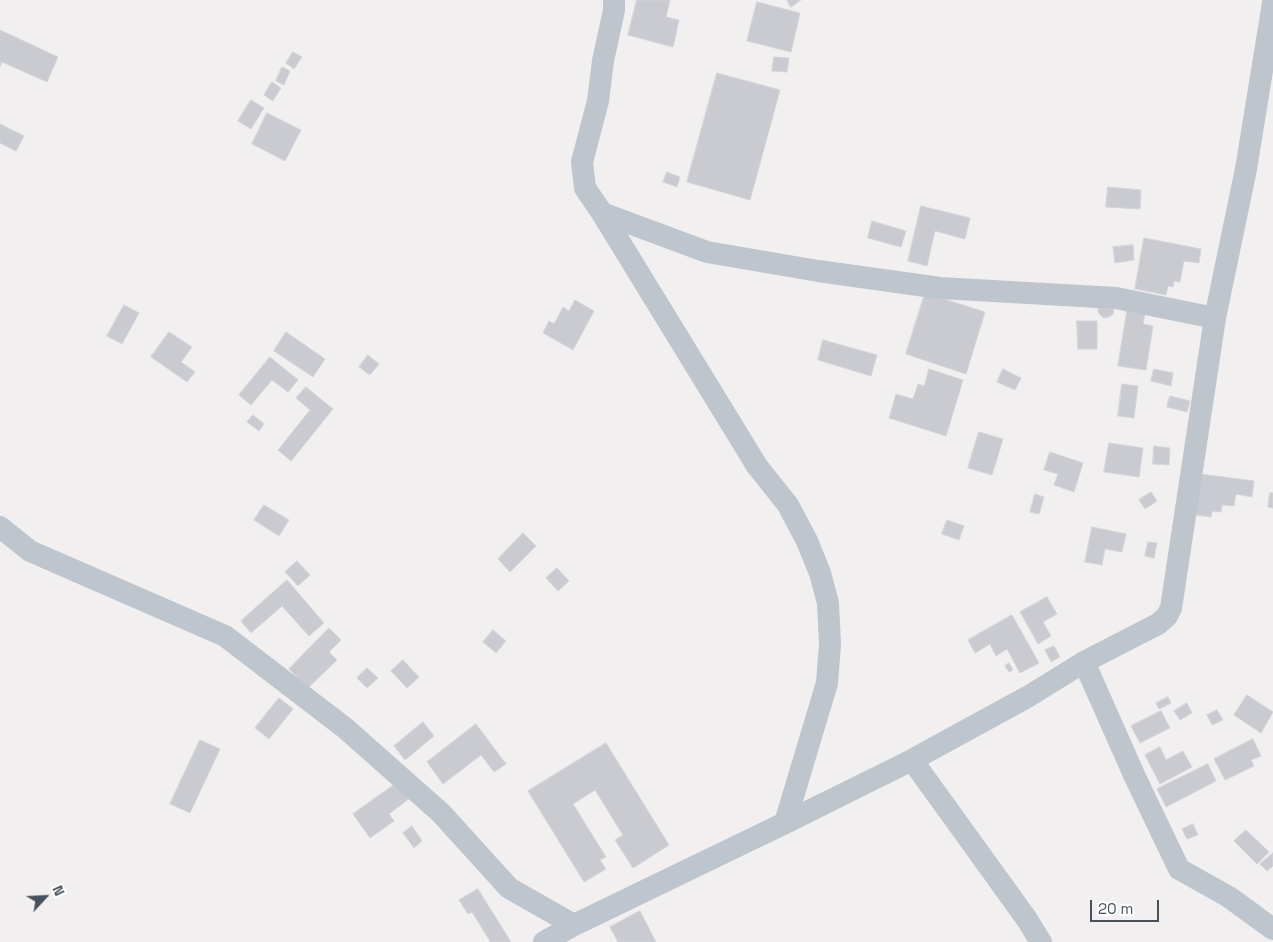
<!DOCTYPE html>
<style>
body{margin:0}
#map{position:relative;width:1273px;height:942px;overflow:hidden;background:#f1efef;font-family:"Space Grotesk",sans-serif}
canvas{display:block}
.north{position:absolute;left:20px;top:872px;width:50px;height:50px;-webkit-text-stroke:4px #fff;paint-order:stroke;rotate:65deg;font-size:14px;font-weight:700;line-height:20px;text-align:center;color:#48515b}
.north::after{content:'';display:block;margin:auto;width:18px;height:22px;background:#48515b;clip-path:polygon(50% 0,100% 100%,50% 72%,0 100%)}
.scale{position:absolute;left:1090px;top:900px;width:69px;height:22px;box-sizing:border-box;border:2px solid #48515b;border-top:0;padding-left:6px;font-size:15px;line-height:18px;white-space:nowrap;color:#48515b;-webkit-text-stroke:4px #fff;paint-order:stroke}
</style>
<div id="map">
<canvas width="1273" height="942"></canvas>
<div class="north">N</div>
<div class="scale">20 m</div>
</div>
<script>
const g = document.querySelector('canvas').getContext('2d');
g.lineJoin = 'round';
function fillPath(path, color) { g.fillStyle = color; g.fill(path, 'evenodd'); }
function stroke(path, color, width, dash) { g.strokeStyle = color; g.lineWidth = width; g.lineCap = dash ? 'butt' : 'round'; g.setLineDash(dash || []); g.stroke(path); }
const building = new Path2D(`
 M637,0H670L666,17L679,20L673,47L628,35Z
 M787,0H801L791,7Z
 M757,2L800,13L791,52L747,41Z
 M0,30L58,57L47,82L2,62L0,67Z
 M293,52L302,57L294,69L286,63Z
 M774,57L789,58L787,72L772,71Z
 M282,67L290,71L284,85L276,81Z
 M717,73L780,90L750,200L687,182Z
 M272,82L281,88L273,101L264,95Z
 M251,100L264,108L251,129L238,121Z
 M267,113L301,130L285,161L252,144Z
 M0,124L24,136L16,151L0,143Z
 M667,172L680,177L677,187L663,182Z
 M1108,187L1141,190L1140,209L1106,207Z
 M921,206L970,218L965,239L935,231L927,266L908,261Z
 M872,221L906,231L901,247L868,238Z
 M1144,238L1201,249L1199,263L1184,261L1180,282L1174,281L1173,287L1168,286L1166,295L1135,289Z
 M1133,245L1134,260L1115,263L1113,247Z
 M925,293L985,312L966,374L906,354Z
 M575,300L594,311L573,350L543,333L549,321L554,324L563,307L569,311Z
 M124,305L139,313L122,344L107,336Z
 M1099,306L1114,309L1113,314L1109,317L1104,318L1100,315L1098,311Z
 M1128,306L1146,309L1143,324L1153,326L1146,370L1118,366Z
 M1077,321H1097V349H1078Z
 M169,332L192,347L181,362L195,372L187,382L151,357Z
 M286,332L325,359L313,377L274,351Z
 M823,340L877,355L871,376L818,360Z
 M368,355L379,364L370,375L359,367Z
 M270,357L298,380L288,392L272,380L251,405L239,395Z
 M929,369L963,380L946,436L889,418L896,394L913,399L918,384L924,386Z
 M1003,369L1021,378L1015,390L997,382Z
 M1154,369L1173,373L1171,386L1151,381Z
 M1122,384L1138,386L1134,418L1118,416Z
 M306,387L333,409L291,461L278,450L310,410L296,398Z
 M1170,396L1190,401L1187,412L1167,407Z
 M253,415L264,424L259,431L247,422Z
 M979,432L1003,439L992,475L968,468Z
 M1109,443L1143,448L1139,477L1104,472Z
 M1154,446L1170,448L1169,465L1153,464Z
 M1050,452L1083,463L1074,492L1054,485L1058,474L1044,470Z
 M1200,474L1254,481L1252,497L1236,494L1234,506L1222,505L1221,512L1212,511L1211,517L1195,515Z
 M1151,492L1157,501L1145,509L1139,500Z
 M1270,493H1273V508L1268,507Z
 M1035,494L1044,497L1039,514L1030,512Z
 M264,505L289,520L279,536L254,520Z
 M947,520L964,526L959,540L942,534Z
 M1092,527L1126,534L1122,552L1105,549L1102,565L1085,562Z
 M523,533L536,546L510,572L498,559Z
 M1148,542L1157,543L1154,558L1145,556Z
 M297,561L310,575L298,586L285,572Z
 M557,568L569,581L558,591L546,578Z
 M287,580L324,623L309,636L282,606L251,633L241,621Z
 M1047,597L1057,614L1043,622L1051,636L1038,644L1020,612Z
 M1012,615L1039,663L1020,673L1007,649L996,656L990,644L975,653L968,640Z
 M329,628L341,640L329,652L337,660L308,688L289,669Z
 M493,630L506,641L496,653L483,642Z
 M1054,646L1060,657L1051,662L1045,650Z
 M403,660L419,677L407,688L391,671Z
 M1009,663L1013,670L1009,672L1005,666Z
 M367,668L378,678L367,688L357,678Z
 M1247,695L1273,712L1261,733L1234,715Z
 M1168,697L1171,703L1159,709L1156,703Z
 M279,698L293,709L269,739L255,728Z
 M1187,703L1192,713L1180,720L1174,711Z
 M1217,710L1223,720L1212,725L1207,715Z
 M1161,711L1170,728L1140,743L1131,726Z
 M423,722L434,736L405,760L394,746Z
 M476,724L506,764L494,772L481,755L443,784L427,762Z
 M1253,739L1261,756L1251,760L1254,766L1225,780L1214,759Z
 M200,740L220,749L190,813L170,804Z
 M606,743L669,845L633,868L615,840L623,835L595,790L573,804L606,857L600,860L606,869L584,882L528,791Z
 M1160,747L1166,760L1183,751L1192,767L1160,784L1145,755Z
 M1208,764L1216,781L1166,807L1157,789Z
 M398,782L410,798L389,814L394,821L370,838L353,814Z
 M1193,824L1198,835L1187,839L1182,829Z
 M412,826L422,841L414,848L403,833Z
 M1246,830L1269,852L1257,864L1234,841Z
 M1273,853V866L1267,871L1260,864Z
 M478,889L511,942H489L490,941L472,912L468,914L459,900Z
 M640,911L656,942H618L610,927Z`);
const minor = new Path2D(`
 M614,0V10L603,61L598,101L582,162L585,188L602,213L707,252L818,271L940,288L1116,298L1215,318
 M602,213L757,466L788,505L807,541L820,573L828,603L830,644L827,683L785,823
 M0,527L30,551L225,636L345,728L441,813L509,888L574,925L544,942
 M1084,662L1135,777L1179,869L1229,897L1273,929
 M912,760L1026,918L1041,942
 M574,925L785,823L912,760L1029,696L1084,662L1158,624L1167,616L1171,608L1215,318L1246,169L1273,3`);
fillPath(building, '#c9cbd1');
stroke(building, '#d3d5da', 1);
stroke(minor, '#bec5cd', 22);
</script>
